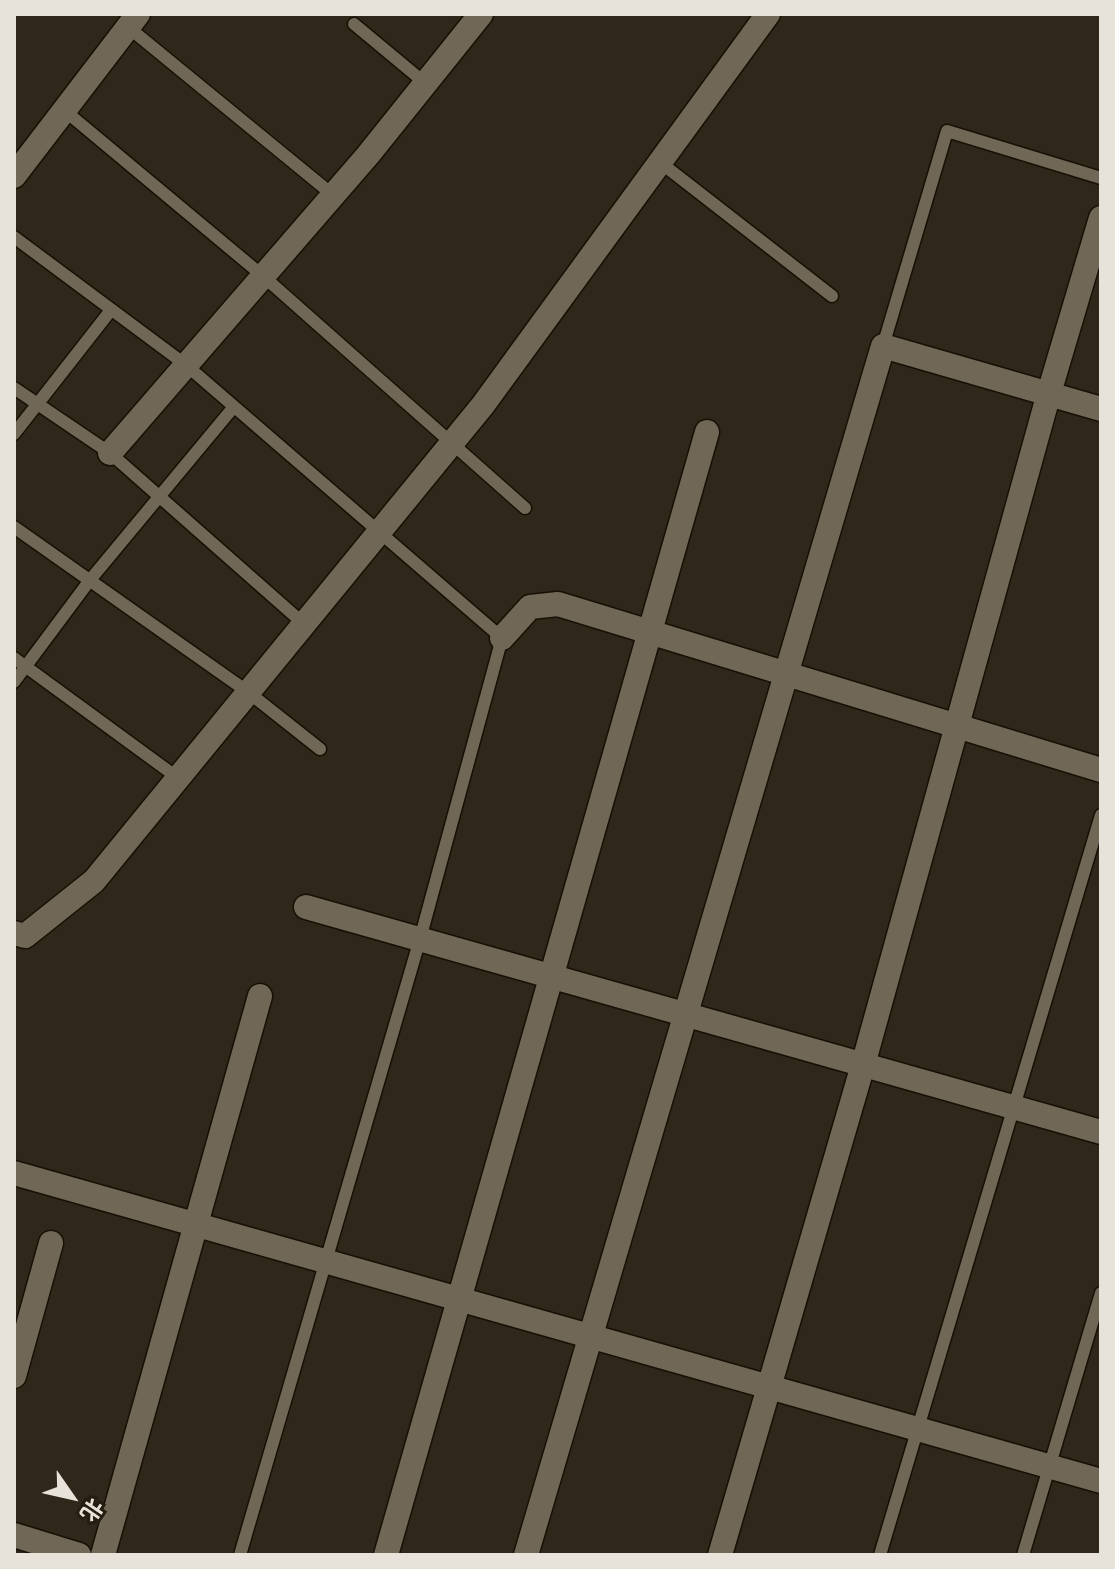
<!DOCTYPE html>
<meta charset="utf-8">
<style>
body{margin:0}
#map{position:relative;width:1115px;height:1569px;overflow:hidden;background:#2f2719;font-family:Quicksand,"Noto Sans SC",sans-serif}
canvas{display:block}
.frame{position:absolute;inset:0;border:16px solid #e8e3da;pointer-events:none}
.north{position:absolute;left:32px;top:1457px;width:80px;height:80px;-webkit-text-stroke:6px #251e10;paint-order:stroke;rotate:124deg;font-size:22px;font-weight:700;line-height:32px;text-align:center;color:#e8e3da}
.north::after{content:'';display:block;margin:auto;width:28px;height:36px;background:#e8e3da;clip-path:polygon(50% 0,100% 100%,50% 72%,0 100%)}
</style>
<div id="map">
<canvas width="1115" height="1569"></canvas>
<div class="frame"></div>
<div class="north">北</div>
</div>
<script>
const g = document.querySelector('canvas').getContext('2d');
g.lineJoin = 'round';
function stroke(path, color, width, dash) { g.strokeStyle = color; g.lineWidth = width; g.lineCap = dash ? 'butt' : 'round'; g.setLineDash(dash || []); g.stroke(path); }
const lane = new Path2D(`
 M354,24L425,83
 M128,27L333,195
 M64,110L263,276L525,508
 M661,163L832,296
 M14,237L186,365L502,638L420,939L240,1555
 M883,346L947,131L1101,178
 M14,388L110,453L304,624
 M14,434L111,310
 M14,527L248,692L320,749
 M14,658L178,778
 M14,682L90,580L232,409
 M880,1555L1101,815
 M1023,1555L1101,1293`);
const street = new Path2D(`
 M14,176L138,14
 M110,453L368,155L481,14
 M502,638L530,607L558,604L1101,770
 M306,907L1101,1132
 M14,933L25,936L94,881L483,405L768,14
 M14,1173L1101,1481
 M14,1376L51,1243
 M14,1535L79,1555
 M103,1555L260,996
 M386,1555L707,432
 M526,1555L883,346L1101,409
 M720,1555L863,1065L1049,393L1101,218`);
stroke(lane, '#171004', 15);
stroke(street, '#171004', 27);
stroke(lane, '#706757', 12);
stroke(street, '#706757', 24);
</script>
